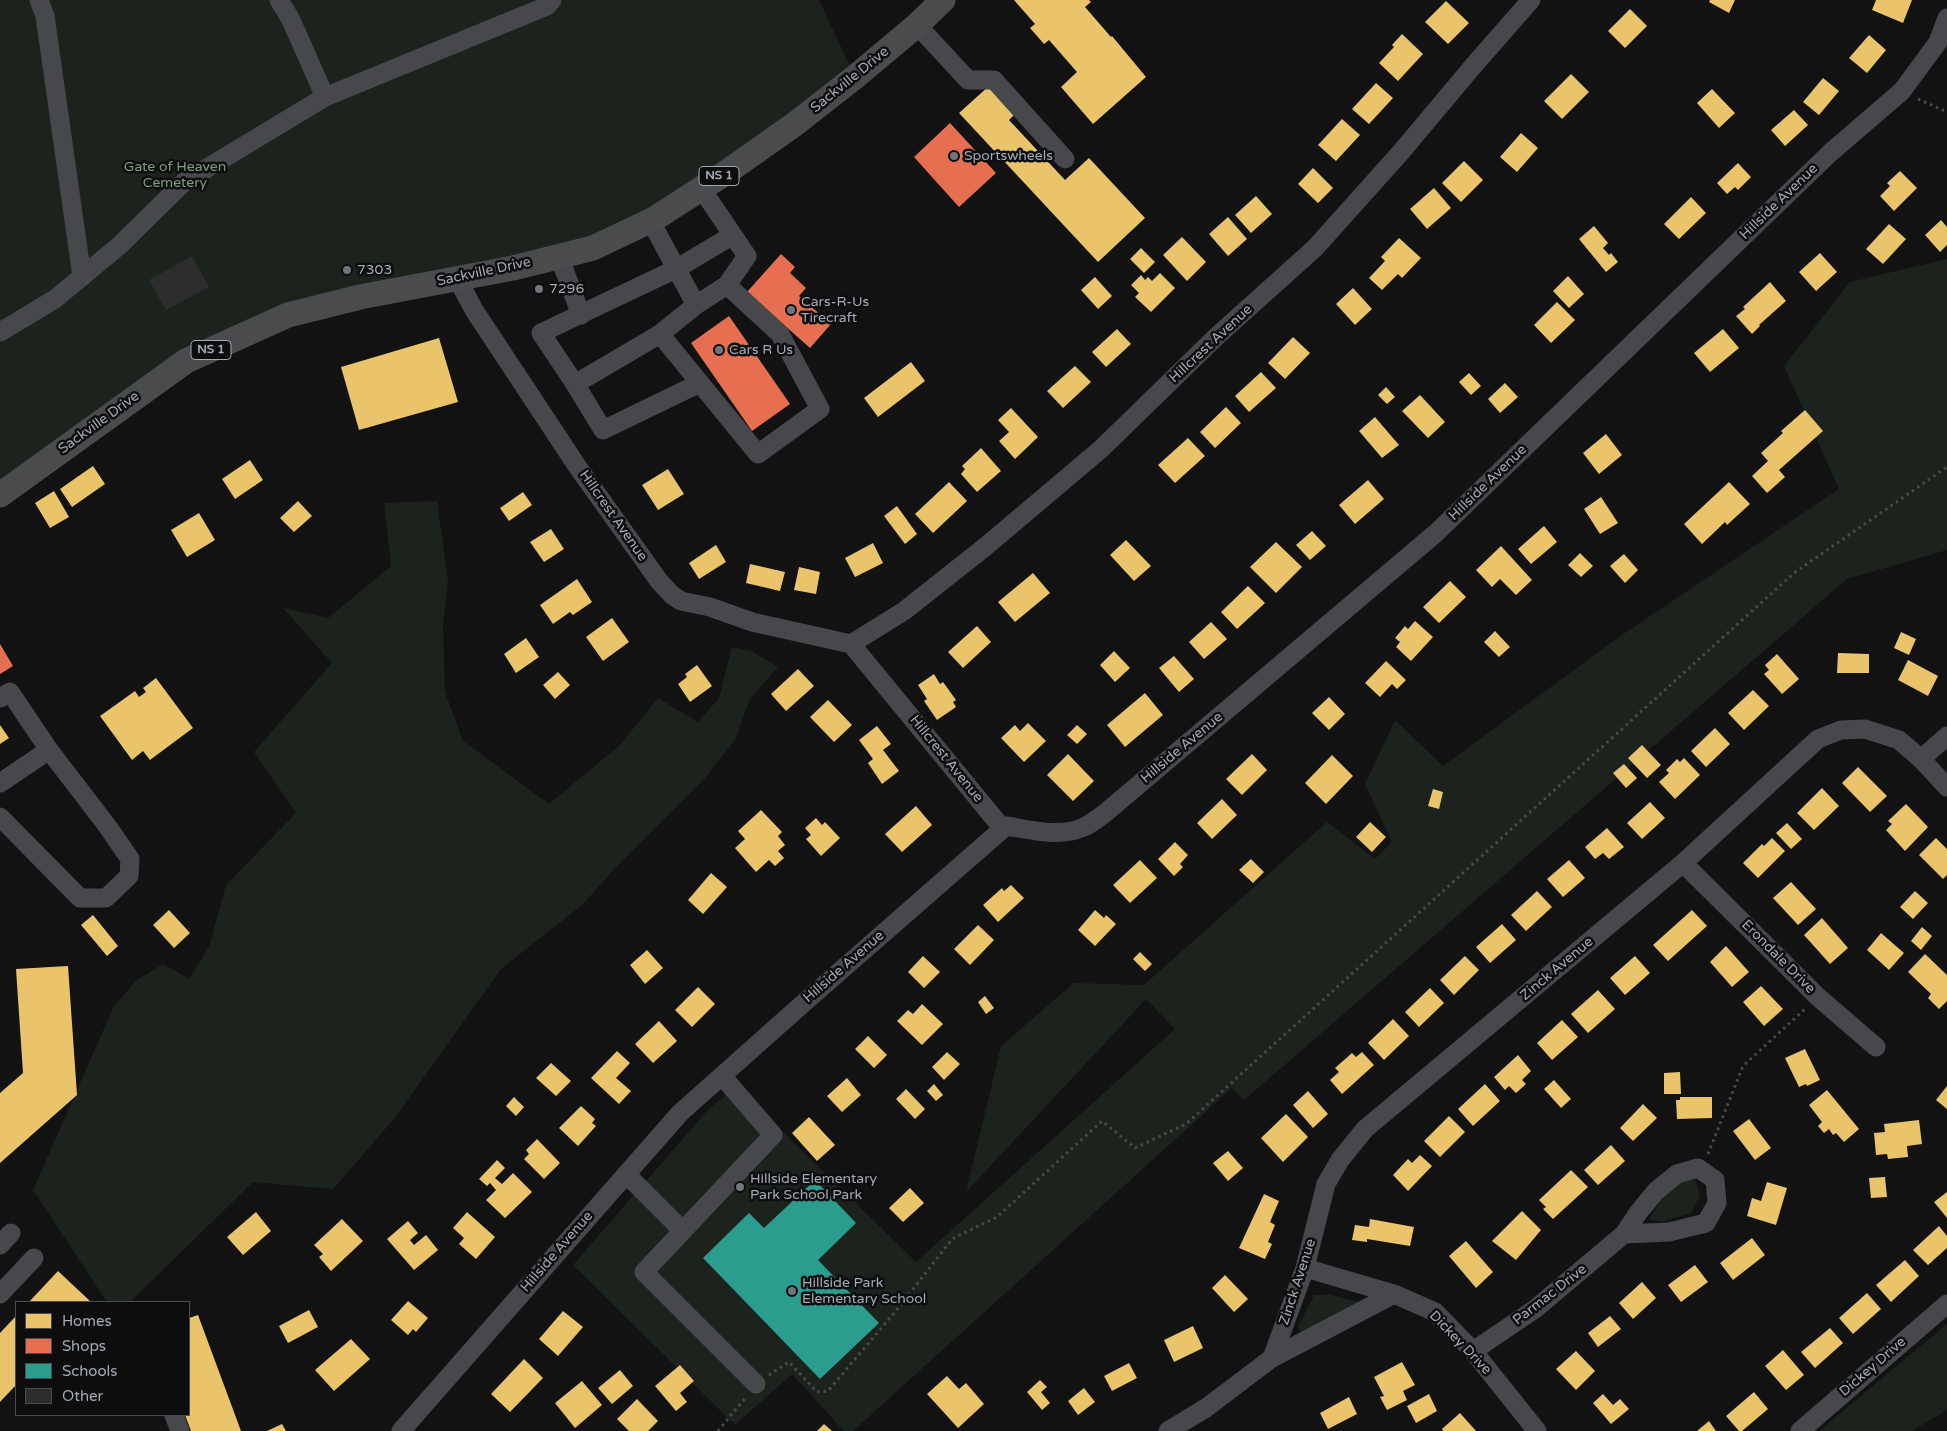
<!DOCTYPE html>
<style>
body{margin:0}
#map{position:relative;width:1947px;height:1431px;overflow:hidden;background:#121213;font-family:"Varela Round",sans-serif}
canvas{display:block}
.legend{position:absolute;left:15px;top:1301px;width:175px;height:115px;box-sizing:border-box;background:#0d0d0e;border:1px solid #494c50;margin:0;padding:6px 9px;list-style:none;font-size:15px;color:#a4aab4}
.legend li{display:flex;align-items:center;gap:10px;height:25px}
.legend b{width:25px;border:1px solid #494c50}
</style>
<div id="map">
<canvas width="1947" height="1431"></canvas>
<ul class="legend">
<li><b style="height:14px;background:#e9c46a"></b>Homes</li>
<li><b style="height:14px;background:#e76f51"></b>Shops</li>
<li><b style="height:14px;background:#2a9d8f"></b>Schools</li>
<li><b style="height:14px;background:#2d2d2e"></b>Other</li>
</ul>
</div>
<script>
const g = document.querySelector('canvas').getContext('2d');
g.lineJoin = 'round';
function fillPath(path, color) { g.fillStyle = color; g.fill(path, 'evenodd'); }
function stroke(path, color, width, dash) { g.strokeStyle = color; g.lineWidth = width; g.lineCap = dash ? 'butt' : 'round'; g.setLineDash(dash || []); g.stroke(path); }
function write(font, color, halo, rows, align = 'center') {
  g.font = font + ' "Varela Round",sans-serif'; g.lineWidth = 5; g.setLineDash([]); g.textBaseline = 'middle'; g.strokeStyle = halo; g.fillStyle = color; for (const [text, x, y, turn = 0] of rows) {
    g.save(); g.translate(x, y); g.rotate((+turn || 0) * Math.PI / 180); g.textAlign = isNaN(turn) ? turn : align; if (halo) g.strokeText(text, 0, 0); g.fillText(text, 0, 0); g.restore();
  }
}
const green = new Path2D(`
 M0,0H819L855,77L593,248L360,297L186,361L0,495Z
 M1947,259V550L1847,579L1244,1100L1232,1088L853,1431H844L792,1374L735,1425L573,1265L707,1111L736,1086L916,1262L1175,1029L1146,999L966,1192L1001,1046L1074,983L1144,985L1327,822L1375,859L1392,842L1365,784L1395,720L1443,766L1619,637L1839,489L1784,366L1850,282Z
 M437,501L448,581L443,626L445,692L463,741L549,804L620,745L658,698L698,722L719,698L732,647L751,651L778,667L750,699L735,740L705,778L616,867L582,905L501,969L394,1119L333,1189L253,1182L130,1302H107L33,1190L114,1006L137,980L163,964L189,979L209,947L226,885L296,813L254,752L332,663L283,608L328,618L391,566L384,503Z
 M1695,1179L1700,1196L1691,1213L1661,1222L1649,1219C1664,1197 1667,1185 1695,1179Z
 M1314,1295H1331L1362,1303L1303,1340L1298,1327Z
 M1947,1324V1410L1912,1431H1819Z`);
const homes = new Path2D(`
 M1014,0H1089L1091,2L1085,7L1111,37L1112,36L1146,77L1093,124L1061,87L1077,72L1049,40L1044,44L1030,28L1035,24Z
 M1710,0H1735L1729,13L1709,2Z
 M1876,0H1912L1903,23L1872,10Z
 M1446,1L1469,23L1448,44L1425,22Z
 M1630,9L1647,26L1625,48L1608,31Z
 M1402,34L1423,54L1398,81L1379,63L1394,47L1392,45Z
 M1869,35L1886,50L1867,73L1849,58Z
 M1571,74L1589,92L1562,119L1544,101Z
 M1823,78L1839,91L1819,115L1803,102Z
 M1376,83L1393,98L1369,124L1352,109Z
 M989,86L1015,114L1009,120L1065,180L1089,158L1145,218L1098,262L959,113Z
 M1712,89L1735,113L1719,128L1697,103Z
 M1794,110L1808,125L1785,146L1771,130Z
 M1342,119L1360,135L1336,161L1318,145Z
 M1521,133L1538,148L1517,172L1500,157Z
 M1464,161L1483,180L1461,202L1442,183Z
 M1738,163L1751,177L1738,190L1735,187L1727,194L1717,183Z
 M1313,168L1333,188L1318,203L1298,184Z
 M1900,171L1917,188L1894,211L1880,196L1890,186L1887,183Z
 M1434,188L1451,208L1427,229L1410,209Z
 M1256,196L1272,214L1251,233L1235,215Z
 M1691,197L1706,213L1679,239L1664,224Z
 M1228,217L1247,239L1228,256L1209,234Z
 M1941,220L1947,227V245L1940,252L1925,235Z
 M1889,224L1906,239L1883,264L1866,249Z
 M1594,226L1608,243L1603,248L1609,255L1611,253L1618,262L1606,272L1579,239Z
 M1182,237L1206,262L1187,281L1163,255Z
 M1399,238L1421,258L1402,278L1398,274L1382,290L1369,278L1385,261L1381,257Z
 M1141,248L1155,262L1144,273L1130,259Z
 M1820,253L1837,272L1816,291L1799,272Z
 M1160,273L1175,288L1151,312L1135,297L1139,293L1131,285L1141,275L1145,280L1148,277L1152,281Z
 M1568,276L1584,294L1569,308L1553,291Z
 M1095,277L1112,296L1098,309L1081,290Z
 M1770,282L1786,301L1759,325L1760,326L1752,334L1736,316L1745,309L1743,307Z
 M1353,288L1372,309L1355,325L1336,304Z
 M1557,302L1575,320L1551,343L1534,325Z
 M1117,329L1131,344L1106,367L1092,352Z
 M1723,329L1739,348L1710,372L1694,353Z
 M1293,337L1310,353L1285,379L1268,363Z
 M439,338L458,402L359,430L341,367Z
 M911,362L925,381L878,417L864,398Z
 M1075,366L1091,382L1063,408L1047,391Z
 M1261,372L1276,388L1249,412L1235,396Z
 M1469,373L1481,386L1471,395L1459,382Z
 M1505,383L1518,397L1500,413L1488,399Z
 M1386,387L1395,397L1387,404L1378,395Z
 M1420,395L1445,422L1428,438L1402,411Z
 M1226,407L1241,423L1215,448L1200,432Z
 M1011,408L1038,437L1015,459L999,441L1009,432L998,420Z
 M1805,410L1823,431L1779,470L1785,477L1767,493L1752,476L1768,461L1761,453L1783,433L1781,431Z
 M1375,417L1399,445L1382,458L1359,431Z
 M1606,434L1622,455L1599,474L1583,453Z
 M1188,438L1205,456L1175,483L1158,465Z
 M981,448L1001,471L977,492L961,474L965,469L962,466Z
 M250,460L263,480L235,499L222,479Z
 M93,466L105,484L72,507L60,489Z
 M668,469L684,494L658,510L642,485Z
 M1368,480L1384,499L1355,524L1339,505Z
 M949,482L967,501L933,533L915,514Z
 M1729,482L1750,504L1727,525L1725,522L1702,544L1684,524Z
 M54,491L69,517L50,528L35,503Z
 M523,492L532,505L509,521L500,508Z
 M1601,497L1618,523L1600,534L1584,509Z
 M298,501L312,516L294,532L280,518Z
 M897,506L917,534L905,544L884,516Z
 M199,513L215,540L187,557L171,530Z
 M1544,526L1557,542L1531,564L1518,549Z
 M551,529L564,549L544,562L530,542Z
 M1312,531L1326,546L1310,560L1296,545Z
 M1126,540L1151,566L1134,581L1110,555Z
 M1276,542L1302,567L1276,593L1250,567Z
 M873,543L883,563L855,577L845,558Z
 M716,545L726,562L699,579L689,563Z
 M1501,546L1532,580L1516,595L1500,579L1492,587L1476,570Z
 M1580,553L1593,566L1581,577L1568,565Z
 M1624,554L1638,570L1625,583L1610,566Z
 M750,564L785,572L780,591L746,583Z
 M799,567L820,572L816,594L794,590Z
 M1033,573L1050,593L1015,622L998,602Z
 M577,579L592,602L573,615L570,612L553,624L540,605Z
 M1450,581L1466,597L1439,623L1423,607Z
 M1248,586L1265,603L1237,629L1221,612Z
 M612,618L629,642L603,661L586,637Z
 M1415,621L1433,637L1411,661L1396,647L1400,642L1395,638L1405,626L1408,629Z
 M1211,622L1227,639L1204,659L1189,642Z
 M977,626L991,642L963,668L948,652Z
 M1495,631L1510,647L1499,657L1484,642Z
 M1901,632L1916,639L1909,655L1894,648Z
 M526,638L539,657L516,673L504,654Z
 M1114,651L1130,668L1115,682L1100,665Z
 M1838,653L1869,654V673H1837Z
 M1777,654L1799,679L1782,694L1764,674L1769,670L1765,665Z
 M1174,656L1194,679L1179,692L1159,668Z
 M1908,660L1938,676L1928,696L1898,680Z
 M1386,661L1406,680L1397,689L1392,684L1380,697L1365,683Z
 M697,665L712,686L690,702L678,684L687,677L685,674Z
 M798,669L814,686L786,711L771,694Z
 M558,672L570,685L555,699L543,685Z
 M934,674L940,684L943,682L956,700L953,702L956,707L937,720L924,701L927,699L918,685Z
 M156,678L193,728L150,760L143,751L132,760L100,716L135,691L139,697L146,692L143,688Z
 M1753,690L1769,706L1744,730L1728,713Z
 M1145,693L1163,715L1125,747L1107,725Z
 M1329,697L1345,714L1329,730L1312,713Z
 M828,700L852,725L834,742L810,717Z
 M1028,723L1046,741L1024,762L1001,738L1015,725L1020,731Z
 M0,725L9,738L0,744Z
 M1077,725L1087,734L1077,744L1067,735Z
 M877,726L891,744L883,750L899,771L882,784L868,763L873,759L859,740Z
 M1715,728L1730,744L1706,767L1691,751Z
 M1642,745L1661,765L1647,778L1628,758Z
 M1068,754L1094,781L1073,801L1047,775Z
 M1252,754L1267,770L1242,795L1226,779Z
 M1332,755L1353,776L1326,804L1305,783Z
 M1684,758L1700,775L1675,799L1659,782L1669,773L1666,770L1677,759L1680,762Z
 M1624,764L1637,778L1626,788L1613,773Z
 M1858,767L1887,796L1870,812L1842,783Z
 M1822,788L1839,806L1814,830L1797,813Z
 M1433,789L1443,792L1439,809L1428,806Z
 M1222,799L1237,815L1212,839L1197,823Z
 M1650,802L1665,818L1642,839L1627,823Z
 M1906,804L1928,827L1905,851L1886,830L1892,824L1888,821Z
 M916,806L932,825L902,852L885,834Z
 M761,810L782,832L778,836L785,845L778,851L784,858L775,866L769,860L756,872L735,848L745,839L738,831Z
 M816,818L822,825L825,822L840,838L821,856L806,839L811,835L805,828Z
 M1370,822L1386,837L1372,852L1356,837Z
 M1787,823L1802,839L1791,849L1776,833Z
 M1607,828L1624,847L1609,859L1603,853L1595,859L1585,847Z
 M1772,838L1785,851L1758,878L1743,863L1762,844L1764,846Z
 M1936,838L1947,849V875L1943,879L1919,855Z
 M1175,842L1188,855L1180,864L1183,867L1174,876L1158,859Z
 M1251,859L1264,872L1253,883L1239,870Z
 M1140,860L1157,878L1130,903L1113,885Z
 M1569,860L1585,878L1563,897L1547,879Z
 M711,873L727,887L703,914L688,900Z
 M1791,882L1816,909L1798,925L1773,898Z
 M1011,885L1024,898L998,922L983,905L1002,888L1004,891Z
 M1537,891L1552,907L1526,931L1511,915Z
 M1915,891L1928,903L1913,919L1900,907Z
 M169,910L190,933L174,948L153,925Z
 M1095,910L1104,918L1106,915L1116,924L1095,946L1078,930Z
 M1692,910L1707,926L1668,961L1653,945Z
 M93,915L118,946L107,956L81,925Z
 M1822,918L1848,948L1830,964L1804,935Z
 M1502,924L1516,940L1490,963L1476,947Z
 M978,925L994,940L970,965L954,949Z
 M1922,927L1932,936L1921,950L1911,941Z
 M1881,933L1904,953L1889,970L1867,950Z
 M1726,946L1749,972L1732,987L1710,962Z
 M647,950L663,968L645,984L630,965Z
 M1140,952L1152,964L1145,971L1133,959Z
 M1925,954L1947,975V1001L1939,1009L1928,998L1931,994L1908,972Z
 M923,956L940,972L924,988L908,972Z
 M1465,956L1479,970L1454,995L1440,980Z
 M1635,956L1650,973L1625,995L1610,978Z
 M68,966L77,1095L0,1163V1093L23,1073L16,969Z
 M1761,986L1783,1009L1764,1026L1743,1002Z
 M698,987L715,1004L692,1027L675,1010Z
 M1430,988L1444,1003L1419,1027L1405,1012Z
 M1598,990L1615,1009L1588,1033L1571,1014Z
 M985,996L994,1008L986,1014L978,1002Z
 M922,1004L943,1024L922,1045L897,1021L908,1010L913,1014Z
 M1393,1019L1409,1036L1384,1060L1368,1043Z
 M1562,1020L1578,1037L1552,1060L1537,1043Z
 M659,1021L677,1041L653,1063L635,1044Z
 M868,1036L887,1055L874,1068L855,1049Z
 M1805,1049L1820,1080L1807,1086L1806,1084L1799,1087L1785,1058Z
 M617,1051L630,1063L616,1078L631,1091L619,1104L591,1078Z
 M947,1052L960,1064L944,1080L932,1067Z
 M1362,1052L1374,1065L1342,1094L1330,1080L1339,1072L1335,1068L1352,1053L1356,1057Z
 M1518,1055L1531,1071L1522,1080L1526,1084L1516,1093L1509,1086L1505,1090L1494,1077Z
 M551,1063L571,1081L556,1096L536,1078Z
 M1680,1072L1681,1094H1664V1073Z
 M847,1078L861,1095L842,1112L827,1096Z
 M1554,1080L1571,1099L1561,1108L1544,1089Z
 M934,1084L943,1095L936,1101L927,1091Z
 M1485,1084L1500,1101L1473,1126L1458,1109Z
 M1947,1086V1109L1936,1100Z
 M906,1089L925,1109L915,1119L896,1099Z
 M1827,1090L1859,1129L1844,1142L1836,1133L1833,1135L1829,1129L1824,1133L1818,1126L1822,1122L1809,1105Z
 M1308,1091L1328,1114L1313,1128L1293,1105Z
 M514,1097L524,1107L516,1116L506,1106Z
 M1680,1097H1712V1118L1677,1119L1676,1100H1680Z
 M1643,1104L1657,1118L1633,1141L1620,1128Z
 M581,1106L595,1119L592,1123L596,1126L578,1146L559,1128Z
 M1286,1114L1308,1137L1283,1162L1261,1138Z
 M1449,1116L1465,1132L1440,1157L1424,1141Z
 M809,1117L835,1145L817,1161L792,1133Z
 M1749,1119L1771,1148L1755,1160L1733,1131Z
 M1919,1120L1922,1144L1907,1146L1908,1157L1888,1159L1887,1154L1876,1155L1874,1133L1885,1132L1884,1124Z
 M537,1139L560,1163L544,1179L524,1159L529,1154L526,1150Z
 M1611,1145L1625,1161L1598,1185L1584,1170Z
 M1228,1151L1243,1168L1228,1181L1213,1163Z
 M1420,1155L1432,1166L1408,1191L1393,1175L1408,1159L1412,1163Z
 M497,1160L505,1168L495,1178L502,1184L513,1173L532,1192L505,1218L486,1200L496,1190L490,1183L487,1186L479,1179Z
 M1571,1170L1588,1187L1553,1219L1543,1209L1546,1207L1539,1200Z
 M1885,1177L1887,1197L1871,1198L1869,1178Z
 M1767,1182L1787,1188L1776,1225L1747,1216L1752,1198L1761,1201Z
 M910,1188L924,1203L903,1222L889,1208Z
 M1947,1192V1218L1934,1202Z
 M1264,1194L1279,1201L1270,1222L1275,1225L1268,1242L1272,1244L1265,1259L1239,1248Z
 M1522,1211L1541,1230L1516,1260L1492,1241Z
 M256,1212L271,1231L243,1255L227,1237Z
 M467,1212L495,1237L476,1259L459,1244L464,1238L453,1228Z
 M342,1219L363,1241L331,1271L319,1257L323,1254L314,1245Z
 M1370,1219L1414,1227L1410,1246L1367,1239V1242L1352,1240L1355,1225L1369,1227Z
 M408,1221L418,1233L410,1240L414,1245L426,1235L438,1250L414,1270L387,1239Z
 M1939,1226L1947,1236V1248L1928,1265L1913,1250Z
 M1752,1238L1765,1255L1733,1280L1720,1263Z
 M1466,1241L1493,1272L1476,1288L1449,1256Z
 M1905,1260L1919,1276L1891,1302L1876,1285Z
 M1695,1265L1708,1282L1681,1302L1668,1285Z
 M58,1271L91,1302H29Z
 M1225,1275L1248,1299L1234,1312L1212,1288Z
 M1642,1282L1656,1298L1633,1319L1619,1303Z
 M1867,1293L1881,1309L1853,1334L1839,1318Z
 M408,1301L428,1318L416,1332L413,1329L408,1335L391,1320Z
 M309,1310L318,1327L288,1343L279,1326Z
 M563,1311L583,1327L558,1356L539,1339Z
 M198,1315L241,1431H191L185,1415H189V1318Z
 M16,1316V1385L0,1402V1333Z
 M1610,1316L1621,1329L1598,1347L1588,1333Z
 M1193,1326L1203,1348L1174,1362L1164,1340Z
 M1830,1328L1843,1343L1815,1368L1801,1352Z
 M351,1339L370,1359L334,1391L315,1370Z
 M1783,1350L1804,1375L1786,1390L1765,1366Z
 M1576,1351L1595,1371L1576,1390L1556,1369Z
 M524,1359L543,1378L510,1412L491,1394Z
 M1402,1362L1415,1385L1403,1391L1407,1400L1387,1410L1380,1397L1384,1396L1374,1377Z
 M1129,1363L1137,1378L1112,1391L1104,1376Z
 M680,1365L694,1381L680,1393L687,1402L676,1411L655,1386Z
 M620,1370L633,1386L612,1404L598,1388Z
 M947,1376L959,1389L966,1383L984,1404L958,1428L927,1394Z
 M1040,1380L1047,1387L1041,1392L1050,1403L1042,1410L1027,1392Z
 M582,1381L602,1405L575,1428L555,1403Z
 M1084,1388L1095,1402L1078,1415L1068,1401Z
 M1754,1392L1768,1409L1742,1431H1739L1726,1416Z
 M1429,1394L1437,1411L1416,1423L1407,1406Z
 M1603,1394L1613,1405L1620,1399L1629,1409L1611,1424L1593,1403Z
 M1349,1397L1357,1414L1328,1429L1320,1413Z
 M637,1399L658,1421L648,1431H629L617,1419Z
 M1460,1413L1476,1431H1443L1442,1429Z
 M1709,1421L1716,1431H1697Z
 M282,1424L286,1431H267Z
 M824,1424L832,1431H817Z`);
const shops = new Path2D(`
 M950,123L996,173L959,207L914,157Z
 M781,254L795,267L790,273L806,288L799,296L831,324L810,348L747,292Z
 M729,316L790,404L752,431L691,343Z
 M0,644L13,666L0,674Z`);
const schools = new Path2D(`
 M815,1180L856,1223L818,1260L879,1323L820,1379L703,1258L749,1213L764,1228Z`);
const building = new Path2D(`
 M192,256L209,287L166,310L149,280Z`);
const path = new Path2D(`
 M1918,99L1947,112
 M1708,1154L1743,1066L1805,1009
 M769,1375L789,1362L817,1392L828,1391L900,1306L952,1239L997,1217L1102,1121L1135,1148L1186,1124L1794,573L1947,467
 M718,1431L747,1396`);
const minor = new Path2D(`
 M39,0L45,16L82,277
 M279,0L291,20L325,97
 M917,25L968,80H994L1065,159
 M701,188L747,256L727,285
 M650,220L696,305L660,334L758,454L820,409L780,334L727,285L696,305
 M559,256L581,315
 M457,278L474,310L577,466L659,581L672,595L681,601L710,607L752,622L851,644L1003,829
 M0,332L55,299L120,245L184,182L325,97L547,6L552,0
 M700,383L603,430L575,384L541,333L676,269L733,235
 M575,384L660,334
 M851,644L904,611L985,547L1101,449L1217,336L1315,248L1401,152L1474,65L1531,0
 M0,698L10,692L49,750L0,783
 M1921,759L1947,736
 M0,817L80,898H106L129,876L130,859L108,827L49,750
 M1683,863L1818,997L1876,1047
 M722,1076L773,1135L644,1272L756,1384
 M626,1174L683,1231
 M0,1245L11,1233
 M1305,1268L1394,1294L1435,1312L1473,1351L1537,1431
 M0,1294L34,1258
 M1473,1351L1535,1309L1624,1234L1638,1213L1656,1191L1677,1174L1698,1168L1715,1180L1717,1203L1706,1223L1669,1232L1624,1234
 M1272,1358L1305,1268L1326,1184L1340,1160L1365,1129L1683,863L1818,739L1841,730L1865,729L1899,740L1921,759L1947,787
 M174,1415L180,1431
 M401,1431L680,1113L807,1000L1006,826C1031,830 1061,838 1084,827C1091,824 1098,818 1104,814L1436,533L1830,153L1902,91L1938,42L1947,18
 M1168,1431L1206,1408L1272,1358L1394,1294
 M1800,1431L1947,1304`);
const major = new Path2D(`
 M0,495L186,361L288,315L360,297L513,268L593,248L654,219L724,174L795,124L855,77L917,25L943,0`);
const markers = [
 [954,156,5,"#71757c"],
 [347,270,5,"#71757c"],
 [539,289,5,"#71757c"],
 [791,310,5,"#71757c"],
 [719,350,5,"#71757c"],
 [740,1187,5,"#71757c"],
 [792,1291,5,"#71757c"]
];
const shields = [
 [719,176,40],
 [211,350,40]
];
const shieldNames = [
 ["NS 1",719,176],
 ["NS 1",211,350]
];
const streetNames = [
 ["Sackville Drive",850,80,-39],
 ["Hillside Avenue",1779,202,-44],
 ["Sackville Drive",484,272,-12],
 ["Hillcrest Avenue",1211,344,-43],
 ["Sackville Drive",99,423,-36],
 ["Hillside Avenue",1488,483,-44],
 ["Hillcrest Avenue",613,516,55],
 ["Hillside Avenue",1182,748,-40],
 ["Hillcrest Avenue",946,759,51],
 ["Erondale Drive",1778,957,45],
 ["Hillside Avenue",844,967,-41],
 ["Zinck Avenue",1557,969,-40],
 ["Hillside Avenue",557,1252,-49],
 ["Zinck Avenue",1298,1282,-72],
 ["Parmac Drive",1550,1295,-38],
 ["Dickey Drive",1460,1343,46],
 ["Dickey Drive",1873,1367,-41]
];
const poiNames = [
 ["Sportswheels",964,156],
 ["7303",357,270],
 ["7296",549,289],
 ["Cars-R-Us",801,302],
 ["Tirecraft",801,318],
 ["Cars R Us",729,350],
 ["Hillside Elementary",750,1179],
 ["Park School Park",750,1195],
 ["Hillside Park",802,1283],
 ["Elementary School",802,1299]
];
const parkNames = [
 ["Gate of Heaven",175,167],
 ["Cemetery",175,183]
];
fillPath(green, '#1c231d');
fillPath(homes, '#e9c46a');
fillPath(shops, '#e76f51');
fillPath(schools, '#2a9d8f');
fillPath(building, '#2d2d2e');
stroke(path, '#484a4d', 3, [2.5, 4]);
stroke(minor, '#47484b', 19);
stroke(major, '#494b4d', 25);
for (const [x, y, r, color] of markers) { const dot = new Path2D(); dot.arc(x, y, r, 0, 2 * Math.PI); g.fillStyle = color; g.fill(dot); stroke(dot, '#0d0d0e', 2); }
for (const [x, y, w] of shields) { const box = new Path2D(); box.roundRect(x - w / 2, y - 9.5, w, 19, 4); g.fillStyle = '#0d0d0e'; g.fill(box); stroke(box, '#a4aab4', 1); }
write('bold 12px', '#a4aab4', null, shieldNames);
write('14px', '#a4aab4', '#0d0d0e', streetNames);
write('14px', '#a4aab4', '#0d0d0e', poiNames, 'left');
write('14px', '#7c9e7b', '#0d0d0e', parkNames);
</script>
